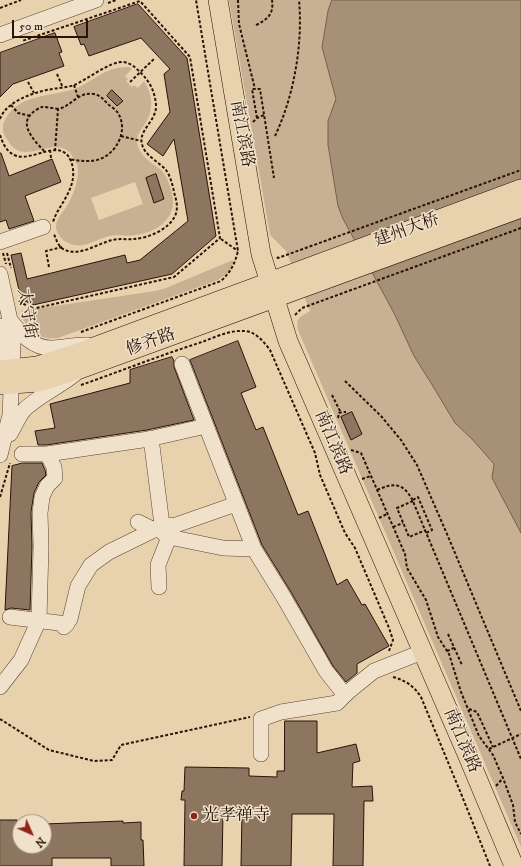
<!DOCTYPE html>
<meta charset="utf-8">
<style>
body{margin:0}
#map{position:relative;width:521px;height:866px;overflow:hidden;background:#e8d2ae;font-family:"IM FELL DW Pica",serif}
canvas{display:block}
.north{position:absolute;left:12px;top:814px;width:40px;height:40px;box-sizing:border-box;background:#f0e2ca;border:1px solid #a18f7d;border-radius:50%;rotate:135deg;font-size:11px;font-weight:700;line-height:16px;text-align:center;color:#2a1209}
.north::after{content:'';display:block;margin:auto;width:14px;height:18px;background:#8f2418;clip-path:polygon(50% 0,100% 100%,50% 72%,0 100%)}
.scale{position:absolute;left:12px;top:20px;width:76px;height:18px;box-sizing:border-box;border:2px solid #2a1209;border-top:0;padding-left:5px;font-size:12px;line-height:14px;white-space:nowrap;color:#2a1209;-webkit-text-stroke:3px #f0e2ca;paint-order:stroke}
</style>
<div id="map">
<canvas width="521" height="866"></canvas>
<div class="north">N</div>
<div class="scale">50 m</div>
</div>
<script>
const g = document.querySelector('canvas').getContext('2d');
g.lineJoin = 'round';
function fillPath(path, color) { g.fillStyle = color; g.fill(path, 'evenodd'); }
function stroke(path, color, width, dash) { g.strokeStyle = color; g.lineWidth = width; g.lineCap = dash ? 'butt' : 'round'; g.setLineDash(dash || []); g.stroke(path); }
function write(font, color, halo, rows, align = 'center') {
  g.font = font + ' "IM FELL DW Pica","Noto Serif SC",serif'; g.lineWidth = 3; g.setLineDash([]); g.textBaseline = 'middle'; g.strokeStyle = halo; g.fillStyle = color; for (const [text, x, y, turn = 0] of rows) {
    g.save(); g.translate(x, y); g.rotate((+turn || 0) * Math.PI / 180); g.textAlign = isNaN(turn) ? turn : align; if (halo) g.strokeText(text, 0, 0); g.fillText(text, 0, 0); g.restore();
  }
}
const green = new Path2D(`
 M229,0H332L328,11L322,47L337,99L328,121V145L338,206L343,220L394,313L414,356L431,383L455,423L472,439L494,464L492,478L521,533V847L298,330C296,317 300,317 310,311L286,251L270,235Z
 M129,67L132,69L125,76L128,79L126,81L132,87L134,85L138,88L144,81C153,95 154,110 145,124C141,130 137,134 137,142C138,154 151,163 160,169C168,176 173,192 173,202C173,221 154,233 136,235C127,237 118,234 109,236C94,240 82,251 66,242C61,239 55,231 56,225C57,218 63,212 66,207C73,196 78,183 78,170C78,166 76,162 74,159C60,129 24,169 9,142C6,138 3,134 3,129C2,124 5,121 6,118C18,95 51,96 71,90C87,86 100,71 117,68C121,67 125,67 129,67ZM135,182L143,204L99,220L91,198Z
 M233,260C233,269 226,275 218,280L58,338C38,340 25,330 21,311L155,291L166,288Z`);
const water = new Path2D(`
 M332,0H521V533L492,478L494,464L472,439L455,423L431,383L414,356L394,313L343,219L338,206L328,145V121L336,99L322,47L328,11Z`);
const building = new Path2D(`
 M138,4L187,58L216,236L172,274L33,305L21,299L11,255L21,253L27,279L125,255L127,263L140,260L188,221L174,139L163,156L147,144L170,112L164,74L170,69L141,38L89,56L84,44L81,45L74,27Z
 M55,33L62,52L59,53L64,66L13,84L0,97V53Z
 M112,90L123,101L117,106L107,96Z
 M0,153H1L9,176L52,159L61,182L25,196L34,221L9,229L6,220L0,222Z
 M156,174L164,199L154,203L146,178Z
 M238,341L256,387L241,393L256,430L263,427L298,515L308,511L337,585L347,579L362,605L365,604L389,646L357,664V673L346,682L333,666L291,592L262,545L190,360Z
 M172,357L174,361V367L194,420L147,430L46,445H38L35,431L55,428L50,404L130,383V370Z
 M352,412L362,434L351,440L341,417Z
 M23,463H42L45,470L46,475L39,482L34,493L31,512L32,546L30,610L11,608L5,610L12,466Z
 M285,721H317V753L356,744L360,761L353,763L352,787L372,786L373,801H364L363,866H333L334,814H292L291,866H241L242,813L223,812L222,866H184L185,800H181L182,791H184L185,767L249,768V776L277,777V771H284Z
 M0,820H17V846H44V824L123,821V823L141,822V840H143L144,866H111V858H52V866H0Z`);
const path = new Path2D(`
 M238,0L239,24L255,89
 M108,3L116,0
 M0,8L21,0
 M256,25C268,19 274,14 272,0
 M57,74L63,88
 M28,82L34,93
 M130,82L155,58
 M74,85L78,97
 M11,105L18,113L30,116
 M257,118L252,89H260L274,178
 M0,119C7,99 41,90 59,88C64,87 69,87 74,85C87,80 110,61 123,62C131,63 136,68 141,73C150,82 155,92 156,105C157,121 138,130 142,144C144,155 159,162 166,170C171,177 173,187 175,196C177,202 178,210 175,216C168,230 148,238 134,239C127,240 120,238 113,240C97,243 80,258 63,249C58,246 56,239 54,234
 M253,122L257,118L264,115
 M0,135C3,144 7,153 17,156C34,161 61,137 71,161C74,169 74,178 71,186C67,199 57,209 53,222
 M121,136L141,141
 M275,136C294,96 303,44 299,0
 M50,150L51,158
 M44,151C36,142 19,126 31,114C34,111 39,108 42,107C47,107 53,108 58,109
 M55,151L58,109C71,107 78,91 94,94C100,95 104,100 109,105C112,107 116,110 118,113C129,131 116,155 97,160C88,162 79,161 69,159
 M221,239L238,251
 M3,253L6,264
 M7,253L11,268
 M277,257L278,258L521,170
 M49,267L46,251L62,247
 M19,301L32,309L174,277L220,238L190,57L140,1L22,41
 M295,315L302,308L521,228
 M81,332L221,281C231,272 235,263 238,251L196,0
 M345,381L381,416L401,440L417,465L447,534L521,711
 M81,385C121,371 161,355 202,342C215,337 230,330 244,331C255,331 263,341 270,350L315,453L320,475L345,533L355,548L389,628L393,640L389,651
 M332,395L341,413
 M338,418L339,413L342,412H346
 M351,450L361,453L405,554L407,568L426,600L438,637L449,654L461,692L479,736L493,755L503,778L513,805L515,822L521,834
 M362,479L371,476
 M377,490C393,483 402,482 412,499L521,759
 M0,497L10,463
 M413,500L418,497L432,530L426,533
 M413,501L397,508L409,537L426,530
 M379,518L387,514
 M393,527L403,523
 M448,634L462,665
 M447,651L454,648
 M393,677C405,680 414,686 421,697L462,796L490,866
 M469,709L477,712L493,747
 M0,719L49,750L94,761L112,760L121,745L250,717
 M489,749L521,734
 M496,786L503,778`);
const minor = new Path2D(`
 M0,35L96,0
 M0,242L43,227
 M0,274L10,320L13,344L10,415L0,455
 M10,320C21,334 33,349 53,348C64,348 75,344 87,345
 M0,326L1,349L0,360
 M182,364L254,549L283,596L326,671L345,695
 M10,434C15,426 19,415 25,409C40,395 59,387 75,374
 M151,438L163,533L169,537L223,548L254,549
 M22,454H47L149,439L206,426
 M138,522L154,530
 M159,587L158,565L169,537
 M10,617L67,624
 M64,627L70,619L78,586L91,565L109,552L162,526L176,525L236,504
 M0,687L21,660L39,620L41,546L40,513L42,497L47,486L55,478L54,467L47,454
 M261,754V719L281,712L337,703L348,692L374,671L422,652`);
const major = new Path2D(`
 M218,0L261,254L288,341L467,754L514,866
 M0,370L37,366L78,353L521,189
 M0,385L39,382L77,370L521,208`);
const markers = [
 [194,816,4,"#8f2418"]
];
const streetNames = [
 ["南江滨路",241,134,80],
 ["建州大桥",407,231,-20],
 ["太守街",26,314,81],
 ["修齐路",151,343,-20],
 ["南江滨路",332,443,67],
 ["南江滨路",461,741,67]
];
const poiNames = [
 ["光孝禅寺",202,816]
];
fillPath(green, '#c8b192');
fillPath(water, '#a79176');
stroke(water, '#755e4a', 1);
fillPath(building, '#8d765f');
stroke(building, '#2a1209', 1);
stroke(minor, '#5a4232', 16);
stroke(major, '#2a1209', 20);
stroke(path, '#2a1209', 2, [3, 2]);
stroke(minor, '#f0e2ca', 15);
stroke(major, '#e8d2ae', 19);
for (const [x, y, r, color] of markers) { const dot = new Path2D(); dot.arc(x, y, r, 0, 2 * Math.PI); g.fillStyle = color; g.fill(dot); stroke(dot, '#f0e2ca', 1.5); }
write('17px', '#2a1209', '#f0e2ca', streetNames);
write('17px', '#2a1209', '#f0e2ca', poiNames, 'left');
</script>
